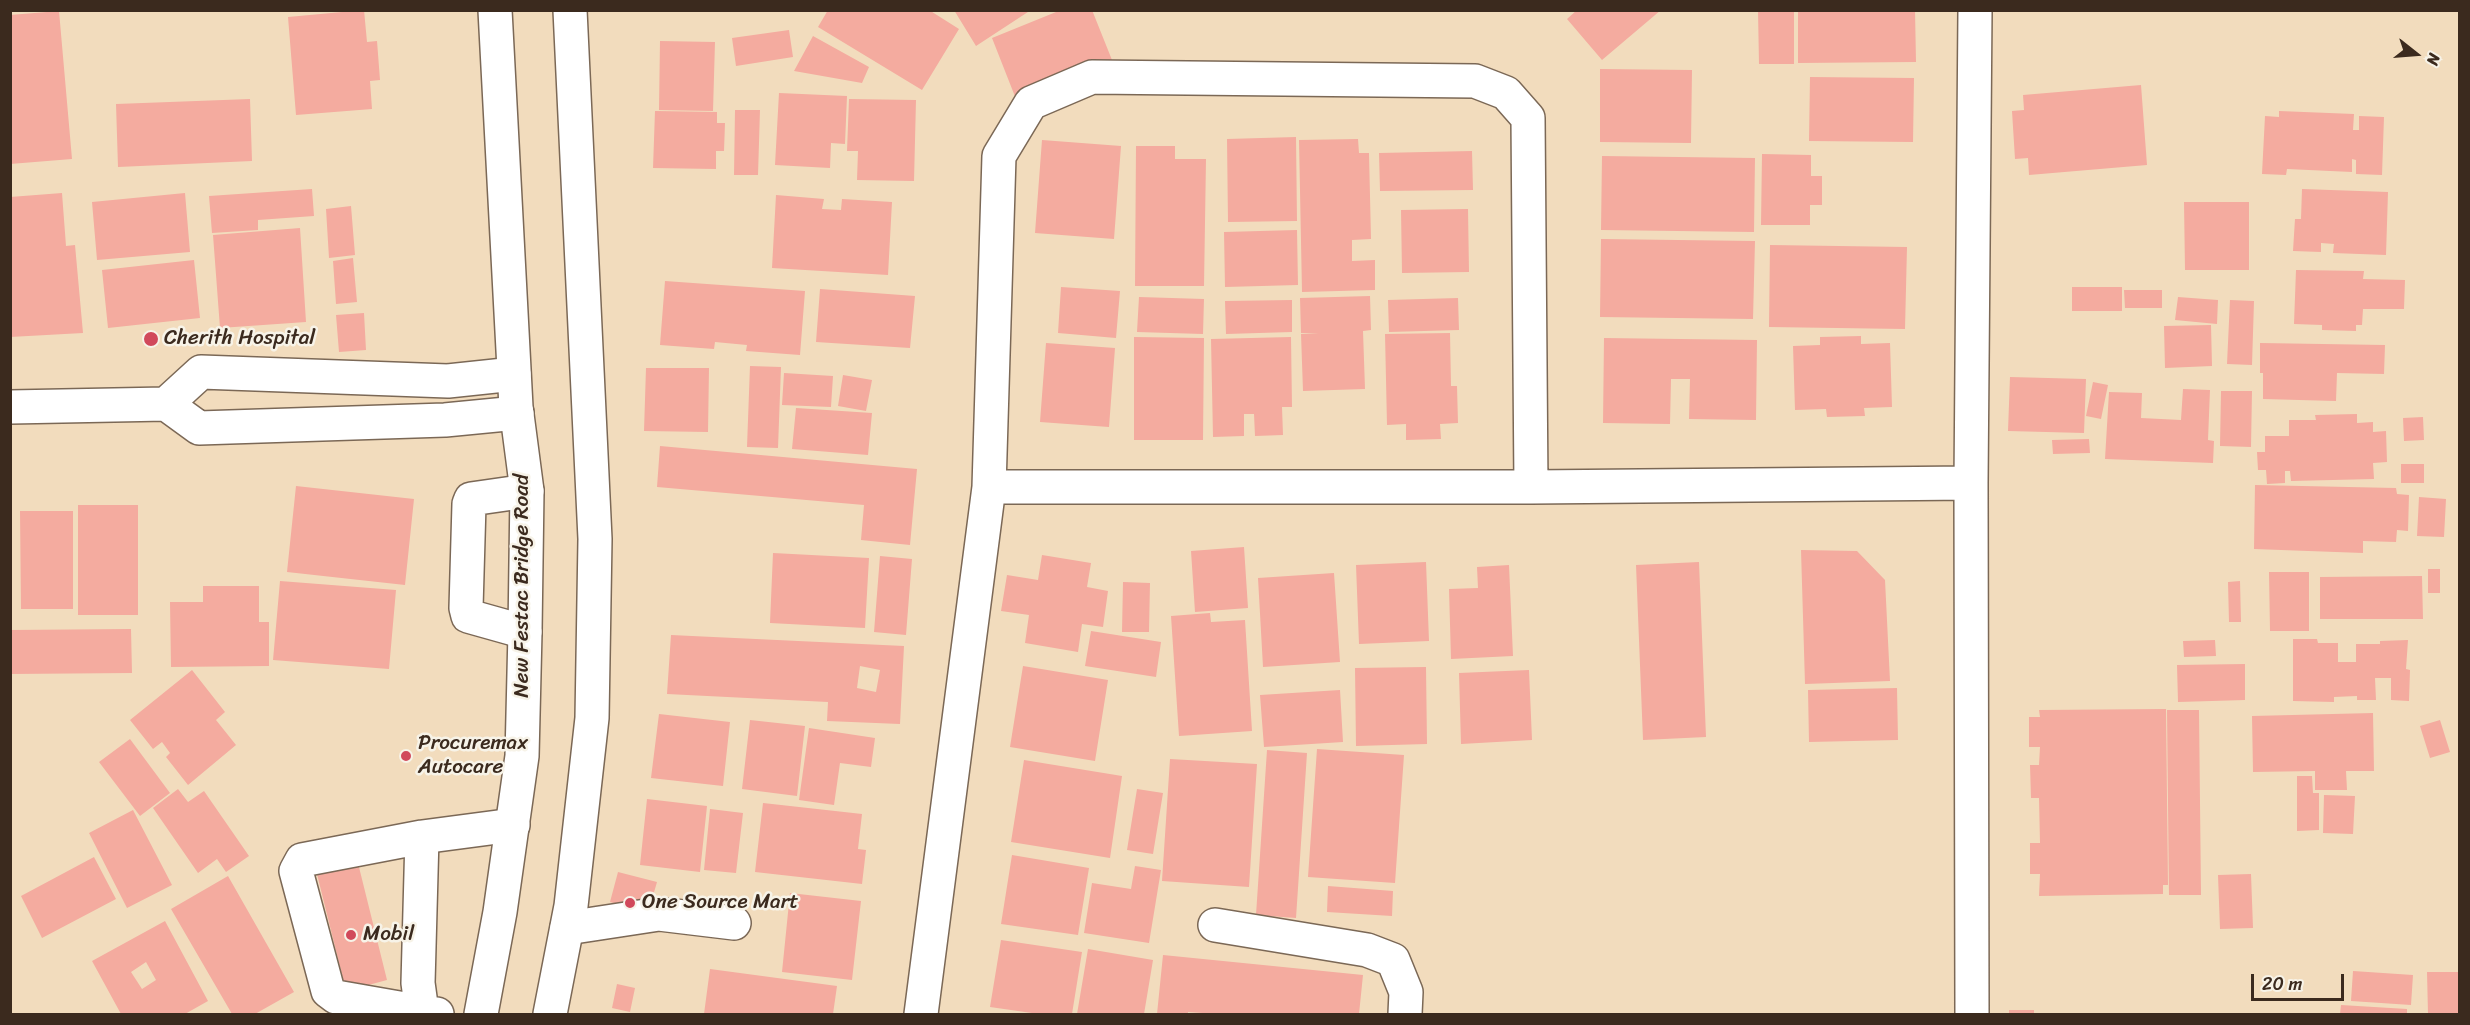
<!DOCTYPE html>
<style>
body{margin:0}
#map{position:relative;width:2470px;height:1025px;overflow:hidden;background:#f2dcbd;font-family:Sriracha,sans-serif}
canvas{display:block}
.frame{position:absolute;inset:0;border:12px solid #3b2a1e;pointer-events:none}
.north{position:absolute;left:2386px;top:24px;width:60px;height:60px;-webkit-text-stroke:4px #f7f3e8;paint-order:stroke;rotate:107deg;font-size:16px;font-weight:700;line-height:24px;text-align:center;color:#3b2a1e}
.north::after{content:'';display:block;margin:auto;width:21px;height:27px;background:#3b2a1e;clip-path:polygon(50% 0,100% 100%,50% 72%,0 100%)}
.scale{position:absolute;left:2251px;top:974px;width:93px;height:27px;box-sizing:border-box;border:3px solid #3b2a1e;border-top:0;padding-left:8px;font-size:18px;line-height:21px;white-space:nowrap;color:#3b2a1e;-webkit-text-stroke:4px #f7f3e8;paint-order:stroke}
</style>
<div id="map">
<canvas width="2470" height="1025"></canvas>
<div class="frame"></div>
<div class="north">N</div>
<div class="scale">20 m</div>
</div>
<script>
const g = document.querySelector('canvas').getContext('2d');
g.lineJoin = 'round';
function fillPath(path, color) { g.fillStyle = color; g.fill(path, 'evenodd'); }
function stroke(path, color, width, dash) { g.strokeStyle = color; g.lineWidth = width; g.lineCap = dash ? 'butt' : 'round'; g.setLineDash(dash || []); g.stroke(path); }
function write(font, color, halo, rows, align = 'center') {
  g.font = font + ' Sriracha,sans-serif'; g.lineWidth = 5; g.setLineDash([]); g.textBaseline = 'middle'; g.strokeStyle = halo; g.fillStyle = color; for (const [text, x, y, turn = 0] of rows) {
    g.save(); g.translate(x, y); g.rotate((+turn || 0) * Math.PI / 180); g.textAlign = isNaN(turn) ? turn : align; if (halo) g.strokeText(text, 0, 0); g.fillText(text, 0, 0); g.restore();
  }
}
const building = new Path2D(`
 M364,10L367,42L377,41L380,80L370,81L372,109L296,115L288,17Z
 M828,10H929L959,29L922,90L818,27Z
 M954,10H1031L976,46Z
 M1061,10H1092L1112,60L1016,99L992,38Z
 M1577,10H1661L1602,60L1567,19Z
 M1758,10H1794V64H1759Z
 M1798,10H1915L1916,62L1798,63Z
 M59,11L72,159L10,164V15Z
 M789,30L793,57L736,66L732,38Z
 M813,36L869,67L862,83L794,71Z
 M660,41L715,42L713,111L659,110Z
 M1600,69L1692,70L1691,143L1600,142Z
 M1810,77L1914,78L1913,142L1809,141Z
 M2141,85L2147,165L2029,175L2028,158L2015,159L2012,111L2024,110L2023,95Z
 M779,93L847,96L845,144L831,143L830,168L775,165Z
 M250,99L252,161L118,167L116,104Z
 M849,99L916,100L914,181L857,180L858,151H847Z
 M735,110H760L758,175H734Z
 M655,111L717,112V123H725L724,151H716V169L653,168Z
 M2279,111L2354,114L2353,130H2359V116L2384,117L2382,175L2356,174V160L2352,159V172L2287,169L2286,175L2262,174L2265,116L2279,117Z
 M1296,137L1297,221L1228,222L1227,139Z
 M1358,139L1359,153H1369L1371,239L1352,240V261L1375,260V290L1302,292L1299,140Z
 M1042,140L1121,146L1114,239L1035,233Z
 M1136,146H1175V159H1206L1204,286H1135Z
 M1472,151L1473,190L1380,191L1379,153Z
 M1762,154L1811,155V176H1822V205H1810V225H1761Z
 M1602,156L1755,158L1754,232L1601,230Z
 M312,189L314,216L258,220V230L212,233L209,196Z
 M2302,189L2388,192L2386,255L2333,253L2334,244L2321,243V252L2293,251L2295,219H2301Z
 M62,193L66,246L75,245L83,333L10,337V197Z
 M185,193L190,252L97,260L92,202Z
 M776,195L824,199L822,209L841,210L842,199L892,202L888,275L772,268Z
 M2184,202H2249V270H2185Z
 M351,206L355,255L329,258L326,209Z
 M1468,209L1469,272L1402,273L1401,210Z
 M300,228L306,322L220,328L213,235Z
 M1297,230L1298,285L1225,287L1224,232Z
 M1601,239L1755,241L1753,319L1600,317Z
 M1770,245L1907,247L1905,329L1769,327Z
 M353,258L357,302L336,304L333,261Z
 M194,260L200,318L108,328L102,270Z
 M2296,270L2364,271L2363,279L2405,280L2404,309H2363L2362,325H2356V331L2322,330V325L2294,324Z
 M665,281L805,291L800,355L746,351L747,345L715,342L714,349L660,345Z
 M1061,287L1120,291L1116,338L1058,333Z
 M2072,287H2122V311H2072Z
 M820,289L915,296L910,348L816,342Z
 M2124,290H2162V308H2125Z
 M1370,296L1371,330L1363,331L1365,389L1303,391L1301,334L1319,333H1301L1300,298Z
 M1139,297L1204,299L1203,334L1137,332Z
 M2178,297L2218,300L2217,324L2175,320Z
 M1458,298L1459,330L1389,332L1388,300Z
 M1292,300V332L1226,334L1225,301Z
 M2230,300L2254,301L2252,365L2227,364Z
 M364,313L366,350L339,352L336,315Z
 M2211,325L2212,366L2165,368L2164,326Z
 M1450,333L1451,386H1457L1458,423L1440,424L1441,439L1406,440V424L1387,425L1385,334Z
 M1861,336V344L1890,343L1892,407L1864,408L1865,416L1827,417L1826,409L1795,410L1793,346L1820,345V337Z
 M1134,337L1204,338L1203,440H1134Z
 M1291,337L1292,407H1282L1283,435L1255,436L1254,414H1244V436L1213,437L1211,339Z
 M1604,338L1757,340L1756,420L1689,419L1690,379H1671L1670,424L1603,423Z
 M1046,343L1115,348L1109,427L1040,422Z
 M2260,343L2385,345L2384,374L2337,373L2336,401L2263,399V373H2260Z
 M750,366L781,367L778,448L747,447Z
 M646,368H709L708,432L644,431Z
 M784,373L833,376L831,407L782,405Z
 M843,375L872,380L866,411L838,406Z
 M2010,377L2086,379L2084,433L2008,431Z
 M2093,382L2108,385L2101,419L2086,416Z
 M2183,389L2210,390L2208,440L2214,441L2213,463L2105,459L2109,392L2142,393L2141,418L2181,420Z
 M2221,391H2252L2251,447L2220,446Z
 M796,408L872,413L868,455L792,449Z
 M2357,414V423L2373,422V432L2386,431L2387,462L2373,463L2374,479L2291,481L2290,471H2285V483L2267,484L2266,470H2258L2257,452H2265V436H2289V420H2316L2315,415Z
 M2423,417L2424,440L2404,441L2403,418Z
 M2089,439L2090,453L2053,454L2052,440Z
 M660,446L917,469L910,545L861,540L864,505L657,487Z
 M2401,464H2424V483H2401Z
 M2255,485L2396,488L2397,494L2409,495L2408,531L2397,530L2396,542L2363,541V553L2254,549Z
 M296,486L414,499L405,585L287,572Z
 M2419,497L2446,499L2444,537L2417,536Z
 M78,505H138V615H78Z
 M20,511H73V609H21Z
 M1244,547L1248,608L1195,612L1191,551Z
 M1801,550L1857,551L1885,580L1890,681L1805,684Z
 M773,553L869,558L865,628L770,623Z
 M1042,555L1091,563L1087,587L1108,591L1103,627L1082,624L1078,652L1025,643L1029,615L1001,611L1007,575L1038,580Z
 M880,556L912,559L906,635L874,632Z
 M1426,562L1429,641L1359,644L1356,565Z
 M1699,562L1706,737L1643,740L1636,565Z
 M1509,565L1513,656L1451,659L1449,589L1478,588L1477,567Z
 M2428,569H2440V593H2428Z
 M2269,572H2309V631H2270Z
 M1334,573L1340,662L1263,667L1258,578Z
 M2422,576L2423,619H2320V577Z
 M280,581L396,590L389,669L273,660Z
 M2240,581L2241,622H2229L2228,582Z
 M1123,582L1150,583L1149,632H1122Z
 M203,586H259V622H269V666L171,667L170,602H203Z
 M1210,613L1211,622L1245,620L1252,731L1179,736L1171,616Z
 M131,629L132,673L10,674V630Z
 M1091,631L1161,642L1156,677L1085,666Z
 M671,635L904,646L900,724L827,721L828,702L667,694ZM860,666L880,670L876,692L857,688Z
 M2293,639H2317L2318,643H2338V662H2356V644H2380V641L2408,640L2406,669L2410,670L2409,701L2391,700V678H2375L2376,700H2357V696L2334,697V702L2293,701Z
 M2215,640L2216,656L2184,657L2183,641Z
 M2245,664V700L2178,702L2177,665Z
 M1023,666L1108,680L1095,761L1010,747Z
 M1426,667L1427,744L1356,746L1355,668Z
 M192,670L225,712L216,720L236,745L188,785L166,757L170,753L162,742L153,749L130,720Z
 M1529,670L1532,740L1461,744L1459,673Z
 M1897,688L1898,740L1809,742L1808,690Z
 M1340,690L1343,742L1264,747L1260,695Z
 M2166,709L2168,885H2163V894L2039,896L2040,874H2030V843H2040L2039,798H2031L2030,765H2039L2040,747H2029V717H2040L2039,710Z
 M2167,710H2199L2201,895H2169Z
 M2373,713L2374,771H2346L2347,790H2315V771L2253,772L2252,716Z
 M659,714L730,722L723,786L651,778Z
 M750,720L805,726L797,796L742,789Z
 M2440,720L2450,752L2430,758L2420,726Z
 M809,728L875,738L871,767L840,763L834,805L799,800Z
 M130,739L170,793L140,816L99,762Z
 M1317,749L1404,755L1395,883L1308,877Z
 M1267,750L1307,753L1296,918L1256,915Z
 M1170,759L1257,764L1249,887L1162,881Z
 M1024,760L1122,776L1110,858L1011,842Z
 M2297,776H2312L2313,793H2319V830L2297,831Z
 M178,789L188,802L204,791L249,856L226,872L217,859L198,873L153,808Z
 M1137,789L1163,793L1153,854L1127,850Z
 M2324,795L2355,796L2353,834L2323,833Z
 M647,799L707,806L700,872L640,865Z
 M763,803L862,814L858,849L866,850L862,884L755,872Z
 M710,809L743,813L736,873L704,870Z
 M133,810L172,885L127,908L89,833Z
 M356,855L387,980L346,991L315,866Z
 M1012,855L1089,868L1078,935L1001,924Z
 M94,857L116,899L42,938L21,896Z
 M1135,866L1161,870L1149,943L1084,933L1092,883L1131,889Z
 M618,872L657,882L648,913L610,902Z
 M2251,874L2253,928L2220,929L2218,875Z
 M228,876L294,992L255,1014H232L171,909Z
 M1328,886L1393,891L1392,916L1327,912Z
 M790,893L861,901L852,980L782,972Z
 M165,921L208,1001L185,1014H121L92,961ZM146,962L156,980L142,989L131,972Z
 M1001,940L1082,952L1072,1014H1039L990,1007Z
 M1088,949L1153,960L1144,1014H1077Z
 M1163,955L1363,975L1359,1014H1217L1188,1012V1014H1157Z
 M710,969L837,986L833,1014H704Z
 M2353,971L2413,975L2411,1005L2351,1001Z
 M2427,972H2460V1014H2428Z
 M617,984L635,988L630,1012L612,1008Z
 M2341,1005L2407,1009V1014H2340Z
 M2009,1010H2034V1014H2009Z`);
const minor = new Path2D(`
 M166,404L201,372L448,381L514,374
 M10,407L166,404L199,428L445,420L517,413
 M1531,487L1528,118L1506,93L1475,81L1092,77L1031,103L999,156L989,487H1531L1971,483
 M525,632L468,616L466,608L469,504L471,499L527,491
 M1215,925L1367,950L1393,960L1406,992L1405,1014
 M567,928L659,914L734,923
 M422,1012L336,997L328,991L296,871L302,860L422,837
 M437,1014L422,1012L418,983L422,837L513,825
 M921,1014L989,487
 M1972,1014L1971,483L1975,10`);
const major = new Path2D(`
 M481,1014L500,912L522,756L525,632L527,491L516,407L495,10
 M550,1014L571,906L592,718L595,539L570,10`);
const markers = [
 [151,339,8,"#d1495b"],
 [406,756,6,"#d1495b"],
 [630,903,6,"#d1495b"],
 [351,935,6,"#d1495b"]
];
const poiNames = [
 ["Cherith Hospital",164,339],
 ["Procuremax",418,744],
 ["Autocare",418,768],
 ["One Source Mart",642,903],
 ["Mobil",363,935]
];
const streetNames = [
 ["New Festac Bridge Road",523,586,-90]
];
fillPath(building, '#f4ab9f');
stroke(minor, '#7b6856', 36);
stroke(major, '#7b6856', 36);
stroke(minor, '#fff', 33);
stroke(major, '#fff', 33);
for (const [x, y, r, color] of markers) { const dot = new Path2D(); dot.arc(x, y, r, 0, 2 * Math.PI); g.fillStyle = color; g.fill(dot); stroke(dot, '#f7f3e8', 2); }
write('21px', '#3b2a1e', '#f7f3e8', poiNames, 'left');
write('21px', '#3b2a1e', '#f7f3e8', streetNames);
</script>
